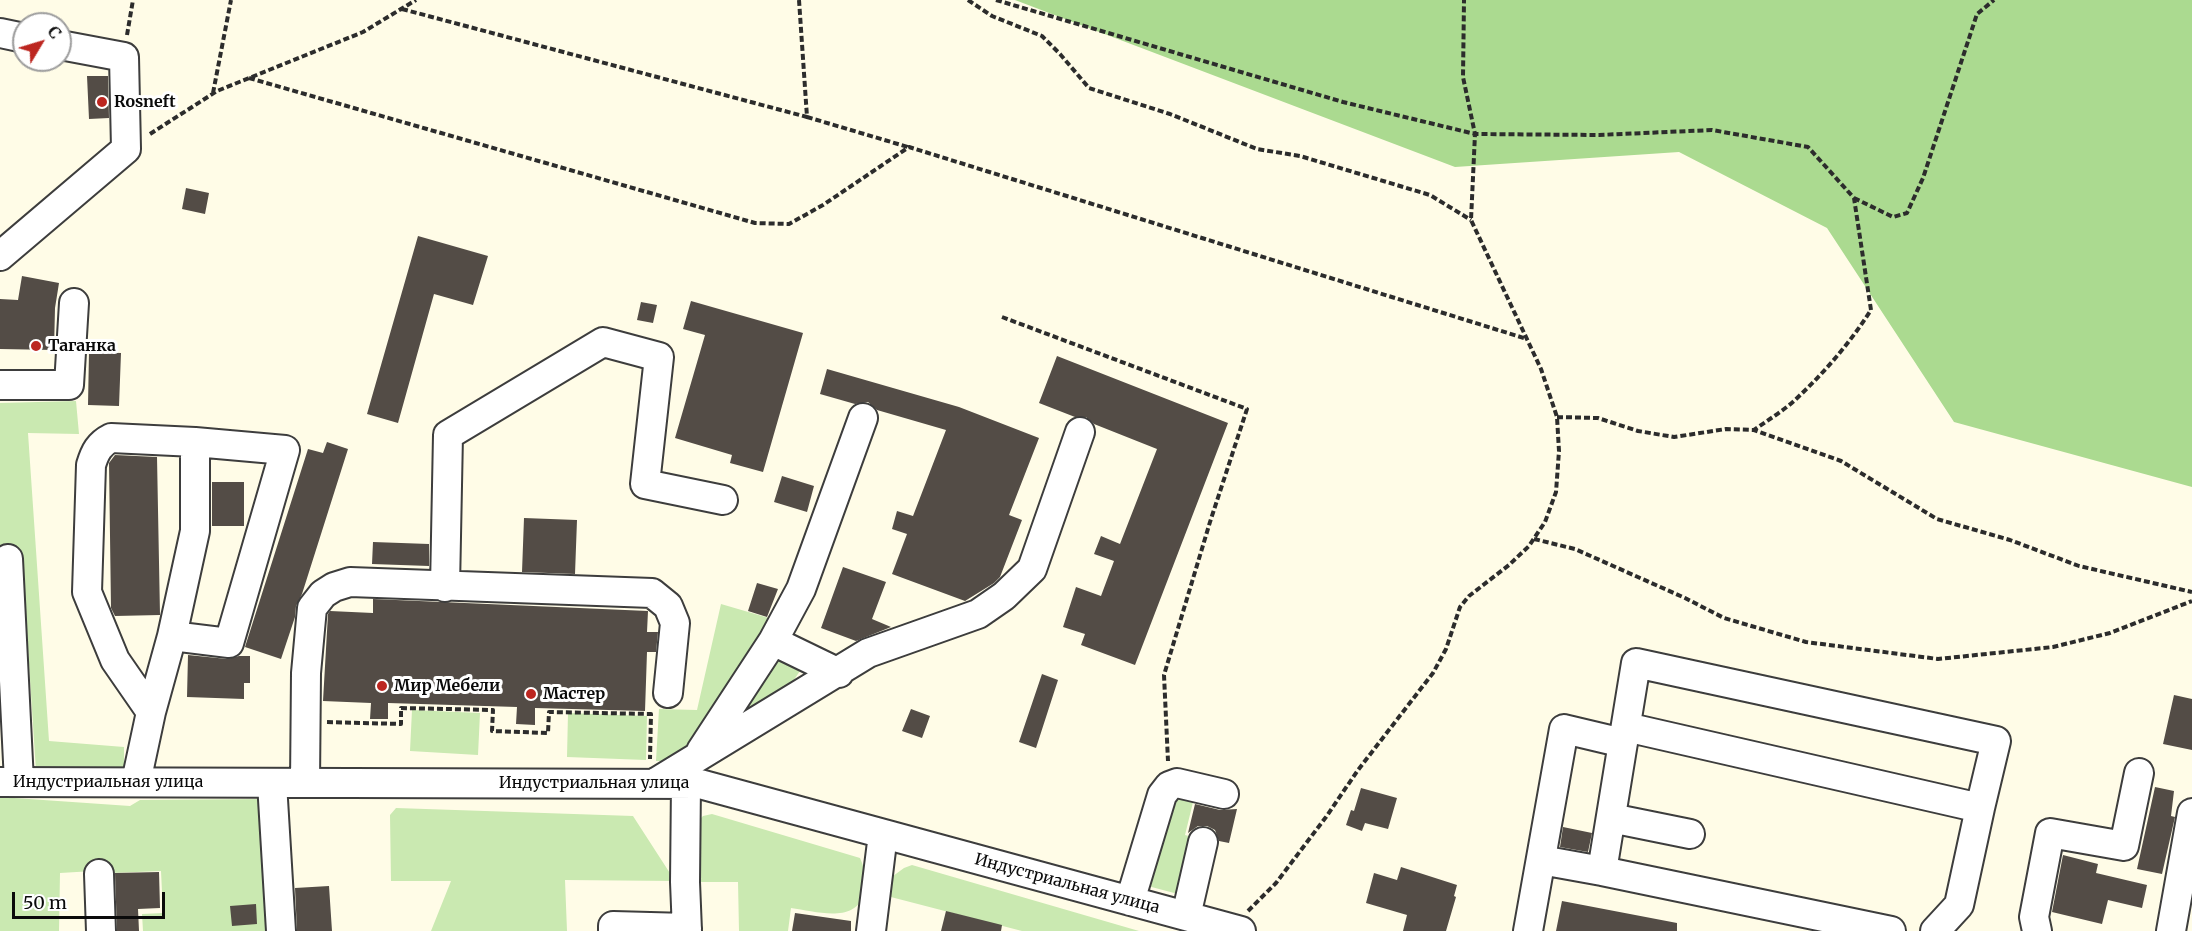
<!DOCTYPE html>
<meta charset="utf-8">
<style>
body{margin:0}
#map{position:relative;width:2192px;height:931px;overflow:hidden;background:#fffce7;font-family:Merriweather,serif}
canvas{display:block}
.north{position:absolute;left:12px;top:12px;width:60px;height:60px;box-sizing:border-box;background:#fff;border:2px solid #9d9d9d;border-radius:50%;rotate:52deg;font-size:16px;font-weight:700;line-height:24px;text-align:center;color:#0a0a0a}
.north::after{content:'';display:block;margin:auto;width:21px;height:27px;background:#bc2620;clip-path:polygon(50% 0,100% 100%,50% 72%,0 100%)}
.scale{position:absolute;left:12px;top:892px;width:153px;height:27px;box-sizing:border-box;border:3px solid #0a0a0a;border-top:0;padding-left:8px;font-size:18px;line-height:21px;white-space:nowrap;color:#0a0a0a;-webkit-text-stroke:4px #fff;paint-order:stroke}
</style>
<div id="map">
<canvas width="2192" height="931"></canvas>
<div class="north">С</div>
<div class="scale">50 m</div>
</div>
<script>
const g = document.querySelector('canvas').getContext('2d');
g.lineJoin = 'round';
function fillPath(path, color) { g.fillStyle = color; g.fill(path, 'evenodd'); }
function stroke(path, color, width, dash) { g.strokeStyle = color; g.lineWidth = width; g.lineCap = dash ? 'butt' : 'round'; g.setLineDash(dash || []); g.stroke(path); }
function write(font, color, halo, rows, align = 'center') {
  g.font = font + ' Merriweather,serif'; g.lineWidth = 6; g.setLineDash([]); g.textBaseline = 'middle'; g.strokeStyle = halo; g.fillStyle = color; for (const [text, x, y, turn = 0] of rows) {
    g.save(); g.translate(x, y); g.rotate((+turn || 0) * Math.PI / 180); g.textAlign = isNaN(turn) ? turn : align; if (halo) g.strokeText(text, 0, 0); g.fillText(text, 0, 0); g.restore();
  }
}
const green = new Path2D(`
 M76,401L79,434L28,433L49,741L124,747V769L36,771L22,556L12,547L0,548V403Z
 M721,604L779,621L699,741L668,761H656L659,709L697,710Z
 M776,657L802,668L787,690L733,726Z
 M412,710L480,713L478,755L410,751Z
 M568,713L647,716L646,760L567,757Z
 M1195,794L1185,835L1192,837L1178,894L1144,885L1168,798Z
 M0,797L130,806L140,800L265,799L271,931H143L142,914L163,913L161,871L111,873L110,870L60,873L59,931H0Z
 M396,808L633,816L675,881L565,880L567,931H431L451,881H391L390,815Z
 M712,814L860,858C865,870 869,882 864,895C853,924 815,911 791,908L788,931H739L738,882H693L698,821L703,816Z
 M912,865L1139,931H1022L887,896L889,879L904,868Z`);
const forest = new Path2D(`
 M1015,0H2192V487L1954,422L1827,228L1679,152L1455,167Z`);
const building = new Path2D(`
 M87,76H108L109,118L89,119Z
 M186,188L209,193L205,214L182,209Z
 M418,236L488,256L473,305L434,294L398,423L367,414Z
 M22,276L59,283L55,308L54,350L0,349V299L18,300Z
 M691,301L803,333L763,472L730,463L732,455L675,438L705,335L683,329Z
 M641,302L657,305L653,323L637,320Z
 M89,352L121,353L119,406L88,405Z
 M1057,356L1228,423L1135,665L1081,645L1085,634L1063,627L1076,587L1101,596L1114,561L1094,554L1101,536L1120,544L1157,449L1094,424L1086,417H1075L1039,403Z
 M827,369L959,407L1039,438L1009,515L1022,520L1000,577L994,583L965,601L892,574L907,534L892,529L897,511L913,516L946,430L877,410L868,402L855,404L820,394Z
 M327,442L348,449L302,594L296,606L295,617L281,659L245,647L308,449L323,453Z
 M115,455L157,457L160,615L115,616L111,608L109,463Z
 M782,476L814,486L807,512L774,502Z
 M212,482H244V526H212Z
 M524,518L577,520L575,574L522,572Z
 M373,542L429,544V566L372,564Z
 M843,567L886,582L872,619L891,627L856,641L821,628Z
 M757,583L778,589L767,617L748,611Z
 M373,599L648,611L647,632H658L656,652H647L645,711L535,708V725L516,724L517,707L388,703V719H370L371,703L323,701L328,614L330,611L373,613Z
 M188,655L227,659L239,656H250V683H244V699L187,697Z
 M1042,674L1058,680L1036,748L1019,742Z
 M2174,695L2192,699V750L2163,744Z
 M911,709L930,716L922,738L902,731Z
 M2155,787L2174,791L2171,816L2175,817L2162,874L2137,869Z
 M1361,788L1397,798L1388,829L1365,823L1362,831L1346,825L1351,810L1354,811Z
 M1195,804L1220,810L1237,809L1229,843L1219,841L1215,830L1207,826H1198L1188,833Z
 M1563,827L1592,833L1588,852L1560,847Z
 M2063,855L2098,864L2096,873L2147,885L2142,908L2108,900L2102,924L2052,912Z
 M1401,867L1457,885L1454,896L1456,897L1446,931H1403L1407,915L1366,903L1374,873L1397,880Z
 M159,872L160,908L138,909L139,931H117L115,873Z
 M329,886L332,931H297L295,888Z
 M1562,901L1677,923V931H1556Z
 M256,904L257,924L232,926L230,906Z
 M946,911L1002,925L1001,931H941Z
 M795,913L851,921V931H792Z`);
const path = new Path2D(`
 M799,0L807,117L908,147
 M968,0L992,16L1042,36L1060,54L1089,88L1170,114L1257,149L1300,156L1430,195L1471,220
 M996,0L1343,102L1475,134L1599,135L1712,130L1808,147L1854,198L1871,310C1850,343 1824,373 1795,400C1783,411 1768,420 1754,430
 M402,9L807,117
 M127,35L133,0
 M249,78L755,223L789,224L823,205L909,147L1527,339
 M213,93L231,0
 M150,134L217,91L363,32L416,0
 M1854,198L1893,217L1907,213L1923,178L1977,14L1994,0
 M1002,317L1247,409L1210,522L1164,675L1168,761
 M1557,417L1598,418L1638,431L1674,437L1726,429L1754,430L1841,461L1937,519L2010,540L2079,566L2192,592
 M1534,539L1575,549L1685,598L1724,618L1806,642L1938,659L2053,647L2110,633L2192,601
 M327,722L401,724V708L493,710L492,731L548,733L549,712L651,714L650,759
 M1248,911L1276,883L1326,817L1358,770L1433,673L1446,649L1460,607L1469,596L1509,565L1529,546L1545,522L1556,492L1559,451L1557,417L1541,369L1471,220L1475,134L1463,77L1464,0`);
const minor = new Path2D(`
 M0,33L24,38
 M0,256L126,149L124,57L60,45
 M0,385H69L74,303
 M8,559L19,782
 M445,587L448,435L603,342L659,357L645,484L723,500
 M172,636L229,643L285,450L195,442
 M773,641L839,673
 M1626,727L1980,808L1959,905L1935,931
 M701,751L773,641L801,589L863,418
 M0,782L700,784L1241,931
 M136,782L151,712L172,636L195,531V442L111,438C99,444 95,452 91,465L87,592L115,660L151,712
 M272,783L281,931
 M305,783L306,673L312,608L323,594L334,587L350,582L652,593L668,606L675,623L668,693
 M655,783L868,653L978,614L1004,596L1032,569L1080,432
 M686,783L685,882L687,931
 M1611,818L1690,834
 M1541,860L1602,871
 M99,874L101,931
 M1130,901L1162,795L1169,786L1177,783L1224,794
 M1186,916L1203,842
 M613,931V926L687,928
 M871,931L883,834
 M1528,931L1564,729L1623,743
 M1891,931L1602,871L1636,663L1996,741L1980,808
 M2037,931L2034,917L2050,833L2124,846L2139,773
 M2171,931L2192,813`);
const markers = [
 [102,102,6,"#bc2620"],
 [36,346,6,"#bc2620"],
 [382,686,6,"#bc2620"],
 [531,694,6,"#bc2620"]
];
const poiNames = [
 ["Rosneft",114,102],
 ["Таганка",48,346],
 ["Мир Мебели",394,686],
 ["Мастер",543,694]
];
const streetNames = [
 ["Индустриальная улица",108,782],
 ["Индустриальная улица",594,783],
 ["Индустриальная улица",1067,884,15]
];
fillPath(green, '#cae9b1');
fillPath(forest, '#abda90');
fillPath(building, '#534c46');
stroke(minor, '#3d3d3d', 32);
stroke(path, '#2c2c2c', 4, [6, 3]);
stroke(minor, '#fff', 28);
for (const [x, y, r, color] of markers) { const dot = new Path2D(); dot.arc(x, y, r, 0, 2 * Math.PI); g.fillStyle = color; g.fill(dot); stroke(dot, '#fff', 2); }
write('bold 16px', '#0a0a0a', '#fff', poiNames, 'left');
write('16px', '#0a0a0a', '#fff', streetNames);
</script>
